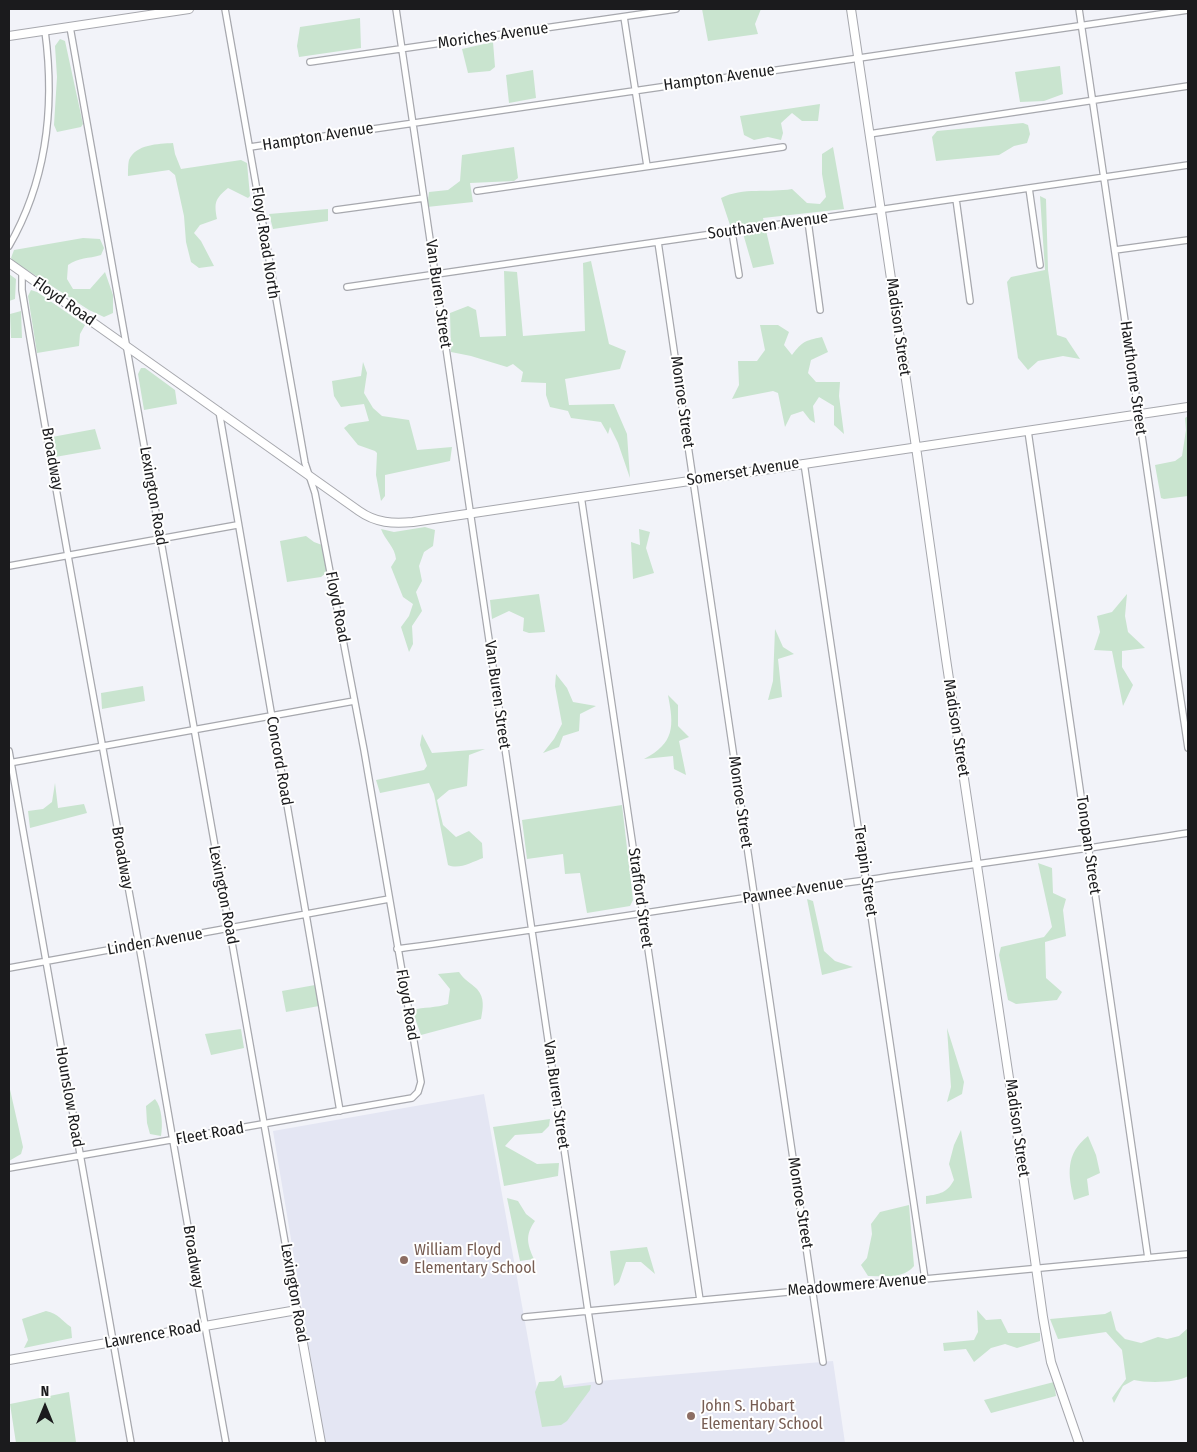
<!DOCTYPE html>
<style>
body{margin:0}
#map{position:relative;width:1197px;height:1452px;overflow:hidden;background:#f2f3f9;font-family:"Fira Sans Condensed",sans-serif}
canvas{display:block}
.frame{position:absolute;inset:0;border:10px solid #1b1b1d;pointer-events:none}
.north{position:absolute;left:20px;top:1382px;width:50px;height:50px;-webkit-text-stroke:4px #fff;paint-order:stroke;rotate:0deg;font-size:14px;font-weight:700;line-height:20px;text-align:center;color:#1b1b1d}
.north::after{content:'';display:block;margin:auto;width:18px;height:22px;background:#1b1b1d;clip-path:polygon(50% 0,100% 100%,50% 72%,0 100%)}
</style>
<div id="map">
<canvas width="1197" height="1452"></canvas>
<div class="frame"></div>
<div class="north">N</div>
</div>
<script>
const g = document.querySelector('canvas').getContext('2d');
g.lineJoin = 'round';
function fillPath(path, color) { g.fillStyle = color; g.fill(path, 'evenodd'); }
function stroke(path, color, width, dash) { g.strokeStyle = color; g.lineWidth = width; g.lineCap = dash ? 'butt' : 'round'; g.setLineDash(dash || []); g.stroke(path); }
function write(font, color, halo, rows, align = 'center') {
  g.font = font + ' "Fira Sans Condensed",sans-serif'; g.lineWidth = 4; g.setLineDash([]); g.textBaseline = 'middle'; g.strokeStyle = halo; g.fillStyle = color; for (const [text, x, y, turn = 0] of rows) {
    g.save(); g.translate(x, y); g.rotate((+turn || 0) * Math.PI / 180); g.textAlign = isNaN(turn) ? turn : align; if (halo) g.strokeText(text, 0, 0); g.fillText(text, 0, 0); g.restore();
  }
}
const built = new Path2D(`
 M484,1094L537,1389L599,1381L833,1361L845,1443H325L273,1131Z`);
const green = new Path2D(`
 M702,9H761L755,24L758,34L708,41Z
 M360,18L361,48L299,57L297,46L300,27Z
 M60,39L65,41L83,124L81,127L57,132L54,125L57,77L55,46Z
 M493,42L495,67L490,71L468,73L462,49Z
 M1060,66L1063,94L1044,101L1020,102L1015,72Z
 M533,70L536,98L509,103L506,75Z
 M820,104L818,121H802L792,113L781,123L783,133L781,140L768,137L754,140L744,135L740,116Z
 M1023,123L1028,125L1030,134L1027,143L1014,146L999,155L936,161L932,137L937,131Z
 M173,143L175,154L181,169L241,160L247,163L250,196L248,198L228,188C215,199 214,202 217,219L200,225L194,233L201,241L214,266L199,268L191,262L186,242L184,216L175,175L169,170L128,176C128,171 128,164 129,160C136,144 158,144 173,143Z
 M514,147L518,178L514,181L470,183L473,202L427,207L429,192L448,190L460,181L462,155Z
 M833,147L844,209L763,218L774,264L753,268L740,223L730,225L721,198C743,187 769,193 792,189L807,203L820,204L826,197L822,174V154Z
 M1040,196L1046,199L1048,270L1057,335L1066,338L1080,359L1063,356L1038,361L1028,370L1018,358L1007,282L1011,277L1045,270Z
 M328,209V221L273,229L269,214Z
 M83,238L100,239L104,248L101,255C88,259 79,257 68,265L67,279L73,289H90L105,272L113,295V313L104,317L89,310L13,261L11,258L14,250Z
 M591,261L609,344L626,351L620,369L565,379L569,405L614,404L627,434L630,478L618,443L610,427L608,434L601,422L571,418L568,411L550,407L546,395V383L521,382L523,372L513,364L507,367L471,356L451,352L450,313L468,306L476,310L480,337L506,336L504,271L517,272L523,336L585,331L583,263Z
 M9,274L16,279L15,299L9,301Z
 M31,290L37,292L85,325L80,334L79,346L37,353L28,296Z
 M21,311L22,338H11L10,314Z
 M760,325H778L789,332L784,345L792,355C803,341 804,341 822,337L828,352L811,360L808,373L816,382H840L839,396L844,434L834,425V406L819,397L813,406L815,423L810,420L803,411L791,415L785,427L778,393L773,391L732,399L739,385L738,361H757L765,350Z
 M363,362L367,373L364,393L373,408L382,416L409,420L417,450L452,447L450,461L385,475V496L381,501L376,475L377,453L375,451L358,445L344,428L349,424L369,421L364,404L341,407L334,396L332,381L361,376Z
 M141,368H145L175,390L177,404L144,410L138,374Z
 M1188,416V496L1164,499L1161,498L1155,465L1175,461L1182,456L1186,430L1185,418Z
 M95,429L101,449L55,457L52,437Z
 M425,527L435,530L433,546L424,552L419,566L422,581L416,592L422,611L412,626L413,644L409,652L401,627L409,616L413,604L403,597L391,567L396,559C395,547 385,540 381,529L394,532Z
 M639,529L650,532L646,548L654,573L633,579L631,542L640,545Z
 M306,536L314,542L322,545L327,572L321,577L287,582L280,541Z
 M539,594L545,632L529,633L523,631L524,618L509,611L492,619L490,600Z
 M1127,594L1125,616L1128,632L1145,648L1122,651V667L1133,685L1123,706L1112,651L1094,650L1100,632L1097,616L1112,612Z
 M775,629L783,647L794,654L778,659L782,697L768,700L773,681Z
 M556,674L567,688L573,702L596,706L580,714L579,731L563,736L559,747L543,753L554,739L562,724L555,686Z
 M143,686L145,701L102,709L101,693Z
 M668,695L678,705V726L689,737L679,741L686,775L674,769L673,756L644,759C675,743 674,726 668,695Z
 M422,734L432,753L485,749L469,755L467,786L449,790L437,800L443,825L456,837L469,831L482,843L483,858C472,862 459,870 448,865L434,794L429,783L380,793L376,780L424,770L427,766L420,745Z
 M55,783L58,808L84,804L87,813L30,828L28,811L43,809L52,802Z
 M622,805L633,900L630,906L587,913L580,873L565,874L563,854L527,859L522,820Z
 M1038,863L1052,868L1053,893L1066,899L1063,910L1066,936L1045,942L1046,978L1062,992L1057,1000L1016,1004L1008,1000L999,955L1001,947L1044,937L1052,927Z
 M807,899L813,901L824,951L835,961L853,967L822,975Z
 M459,972C465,981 470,982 477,989C485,998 483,1008 481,1019L421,1035L412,1010C424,1007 436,1008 448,1004L450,989L438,974Z
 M315,985L319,1006L286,1012L282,991Z
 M947,1028L964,1082L962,1094L947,1102L951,1087Z
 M241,1029L244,1048L211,1055L205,1034Z
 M9,1085L23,1147L21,1154L9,1161Z
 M155,1099C162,1107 163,1125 161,1136L150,1134L147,1123L146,1106Z
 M550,1119L549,1126L542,1133L515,1135L505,1146L537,1164L559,1163L558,1176L504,1186L493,1127Z
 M961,1130L972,1198L926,1204V1196C940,1194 947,1193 954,1180L949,1164L954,1145Z
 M1088,1136L1096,1155L1100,1173L1087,1179L1089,1195L1074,1200C1068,1175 1065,1154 1088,1136Z
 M507,1198L518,1201L526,1214L535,1221C525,1235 527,1244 534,1259L520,1261Z
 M909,1205L914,1266C904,1279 883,1276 868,1276L861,1265L867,1258L872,1234L871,1224L880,1212Z
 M647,1247L655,1274L641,1262H626L619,1282L614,1286L610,1251Z
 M977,1310L986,1320L1001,1319L1008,1333H1040V1341L1017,1348L1005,1344L991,1348L974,1362L966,1349L944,1351L943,1343L974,1340L978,1332Z
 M46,1311C59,1314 61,1320 71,1327L72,1338L24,1348L28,1340L22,1319Z
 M1111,1311L1116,1330L1125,1339L1141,1343L1158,1337L1167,1339L1179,1336L1187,1329L1188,1331V1376C1177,1383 1147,1383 1134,1380L1123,1386L1114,1403L1112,1398L1126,1379L1122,1350L1106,1332L1058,1339L1050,1319L1105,1314Z
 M561,1375L564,1388L591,1385L590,1390L567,1421L561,1425L542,1427L535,1392L539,1382L554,1381Z
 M1054,1382L1056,1396L991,1413L984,1400Z
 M69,1392L76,1442L16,1443L10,1404Z`);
const minor = new Path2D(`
 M396,9L588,1311L599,1381
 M1079,9L1188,748
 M624,17L647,166
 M70,27L297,1310
 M310,62L676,9
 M869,134L1188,86
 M250,147L1188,10
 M1029,188L1040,265
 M477,191L783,147
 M956,199L970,301
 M336,210L424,198
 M808,221L820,310
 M732,232L739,275
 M658,242L823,1362
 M9,246C47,180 55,106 45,31
 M1115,250L1188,240
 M22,272V290C59,515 101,738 142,962C170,1123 197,1283 226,1443
 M347,287L1188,165
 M219,411L340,1111
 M1028,431L1148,1258
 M804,463L925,1279
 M581,496L700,1300
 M9,566L237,525
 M9,751L131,1443
 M9,763L354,701
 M397,949C554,928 710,902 866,880C974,864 1081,850 1188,833
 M9,968L389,899
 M9,1168L412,1098L418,1092L421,1082L364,750L315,493L305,463L225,9
 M525,1317L1188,1254`);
const tertiary = new Path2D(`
 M851,9L917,454L946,659L1015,1118L1043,1317L1051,1362L1079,1443
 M9,36L189,9
 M9,263L359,511C376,523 393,524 413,522L1188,407
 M9,1360L297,1310L321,1443`);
const markers = [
 [404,1260,5,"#8d6e63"],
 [691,1416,5,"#8d6e63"]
];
const streetNames = [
 ["Moriches Avenue",493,36,-8],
 ["Hampton Avenue",719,78,-8],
 ["Hampton Avenue",318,137,-9],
 ["Southaven Avenue",768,226,-8],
 ["Floyd Road North",265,243,81],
 ["Van Buren Street",438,294,82],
 ["Floyd Road",64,302,35],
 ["Madison Street",898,327,82],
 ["Hawthorne Street",1133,378,82],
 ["Monroe Street",682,402,82],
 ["Broadway",52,459,80],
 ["Somerset Avenue",743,472,-9],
 ["Lexington Road",153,496,80],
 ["Floyd Road",337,607,79],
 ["Van Buren Street",497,695,82],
 ["Madison Street",956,728,81],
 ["Concord Road",279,761,80],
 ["Monroe Street",740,802,82],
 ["Tonopan Street",1088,845,82],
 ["Broadway",122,858,80],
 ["Terapin Street",865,871,82],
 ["Pawnee Avenue",793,891,-9],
 ["Lexington Road",223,895,79],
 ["Strafford Street",640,898,82],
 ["Linden Avenue",155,942,-10],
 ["Floyd Road",407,1005,80],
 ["Van Buren Street",556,1095,82],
 ["Hounslow Road",69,1097,80],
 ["Madison Street",1017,1128,82],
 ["Fleet Road",210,1134,-10],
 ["Monroe Street",800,1203,81],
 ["Broadway",193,1257,81],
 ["Meadowmere Avenue",857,1285,-5],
 ["Lexington Road",294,1293,80],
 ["Lawrence Road",153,1335,-10]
];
const educationNames = [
 ["William Floyd",414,1251],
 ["Elementary School",414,1269],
 ["John S. Hobart",701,1407],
 ["Elementary School",701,1425]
];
fillPath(built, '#e4e6f3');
fillPath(green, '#c9e4cf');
stroke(minor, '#a7a8ae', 8);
stroke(tertiary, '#a7a8ae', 10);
stroke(minor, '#fff', 5.5);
stroke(tertiary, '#fff', 8);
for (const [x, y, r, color] of markers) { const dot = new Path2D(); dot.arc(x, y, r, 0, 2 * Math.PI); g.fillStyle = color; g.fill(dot); stroke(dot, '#fff', 2); }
write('16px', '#1b1b1d', '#fff', streetNames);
write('16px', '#785e54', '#fff', educationNames, 'left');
</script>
